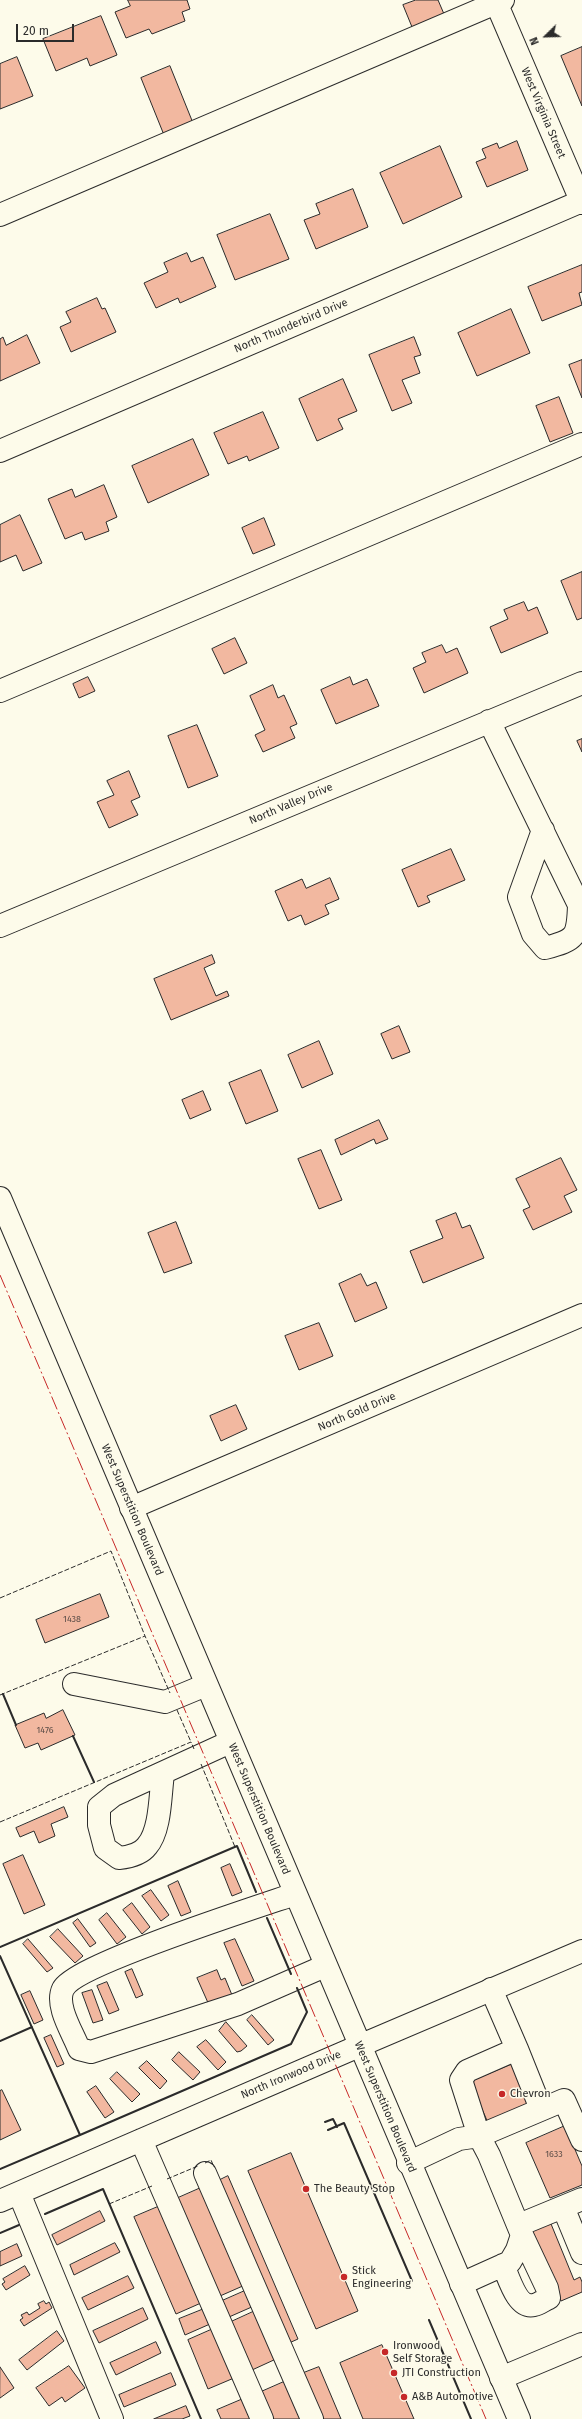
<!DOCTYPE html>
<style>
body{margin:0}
#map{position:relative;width:582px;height:2419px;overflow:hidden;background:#fdfbea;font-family:"Fira Sans",sans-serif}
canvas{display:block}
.north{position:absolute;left:526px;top:16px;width:40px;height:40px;-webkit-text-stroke:3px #fdfbea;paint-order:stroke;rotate:247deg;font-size:11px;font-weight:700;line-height:16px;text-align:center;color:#2b2b2b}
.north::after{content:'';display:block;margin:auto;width:14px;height:18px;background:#2b2b2b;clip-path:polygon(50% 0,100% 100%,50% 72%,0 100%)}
.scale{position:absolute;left:16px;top:24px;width:58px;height:18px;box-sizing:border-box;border:2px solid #2b2b2b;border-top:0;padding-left:5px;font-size:12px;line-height:14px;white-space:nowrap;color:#2b2b2b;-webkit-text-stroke:3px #fdfbea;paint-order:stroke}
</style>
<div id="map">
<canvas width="582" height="2419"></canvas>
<div class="north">N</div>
<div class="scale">20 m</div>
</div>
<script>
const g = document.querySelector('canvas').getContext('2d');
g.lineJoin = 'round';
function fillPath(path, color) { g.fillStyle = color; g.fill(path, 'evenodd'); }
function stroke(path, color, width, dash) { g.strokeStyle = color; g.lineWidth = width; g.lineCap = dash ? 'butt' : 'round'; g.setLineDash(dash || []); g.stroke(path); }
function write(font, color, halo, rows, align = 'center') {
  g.font = font + ' "Fira Sans",sans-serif'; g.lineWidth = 3; g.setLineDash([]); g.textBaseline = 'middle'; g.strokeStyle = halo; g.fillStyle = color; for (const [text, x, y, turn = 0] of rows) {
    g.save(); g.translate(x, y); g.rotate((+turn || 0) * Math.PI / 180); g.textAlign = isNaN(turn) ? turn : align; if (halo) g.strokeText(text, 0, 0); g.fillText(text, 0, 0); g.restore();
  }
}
const building = new Path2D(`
 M128,0H187L190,9L182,12L185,21L152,34L149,29L126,38L115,12L130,6Z
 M416,0H438L444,14L412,27L403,5Z
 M101,16L117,55L90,66L87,58L56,71L43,39Z
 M582,47V106L561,56Z
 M17,57L33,96L0,109V64Z
 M170,66L193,123L164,135L141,78Z
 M517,141L528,170L487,187L476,162L486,158L482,149L497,143L499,148Z
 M440,146L462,197L403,224L380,173Z
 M353,189L368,227L316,249L304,220L320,214L316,204Z
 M270,214L289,259L235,280L217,235Z
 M187,253L191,262L203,257L216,287L180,303L178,298L156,308L144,283L168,272L164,263Z
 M582,265V292L579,293L582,305L542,321L528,287Z
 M97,298L102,309L105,308L116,332L71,352L60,327L71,322L66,312Z
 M511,309L530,353L477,376L458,333Z
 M27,335L40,363L0,381V339L3,337L6,345Z
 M414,337L421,355L414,357L420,373L402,380L412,403L392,411L369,355Z
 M582,360V398L569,365Z
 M343,379L357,411L338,419L343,429L317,441L299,399Z
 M559,397L573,433L550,442L536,406Z
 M263,412L279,448L249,461L247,456L228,464L214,433Z
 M193,439L209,475L148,503L132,466Z
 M104,485L117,517L106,522L109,531L85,540L82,532L65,539L48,499L72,489L75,497Z
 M20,515L42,563L23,571L16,555L0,562V525Z
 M264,518L275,545L253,554L242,528Z
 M582,572V618L577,620L561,581Z
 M524,602L528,611L537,607L548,633L501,653L490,627L508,619L504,610Z
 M235,638L247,663L224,674L212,649Z
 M442,645L446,653L457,648L468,673L424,693L413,668L426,662L422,653Z
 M88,677L95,691L79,698L73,684Z
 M350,677L353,685L367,679L379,706L336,724L321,690Z
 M273,685L278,698L284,695L297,724L290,727L295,738L263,752L255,735L265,730L250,696Z
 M197,725L218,776L188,788L168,736Z
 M582,739V752L577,741Z
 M129,771L140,797L131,801L138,815L109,828L97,802L114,795L107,781Z
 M451,849L465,880L427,896L430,902L418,907L402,870Z
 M330,878L339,899L325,905L329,914L305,925L301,915L288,921L275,891L302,879L306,888Z
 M212,955L215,963L204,968L216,996L227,991L229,996L171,1020L154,979Z
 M399,1026L410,1052L392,1059L381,1034Z
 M319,1041L333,1074L302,1088L288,1055Z
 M261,1070L278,1111L246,1124L229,1083Z
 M203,1091L211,1110L190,1119L182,1100Z
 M379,1120L388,1139L376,1144L374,1139L341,1155L335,1140Z
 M321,1150L342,1200L319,1209L298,1159Z
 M561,1158L577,1190L564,1196L572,1212L533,1230L523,1210L530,1207L516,1179Z
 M456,1213L462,1228L470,1225L484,1258L423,1283L410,1251L443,1238L436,1221Z
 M176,1222L192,1263L164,1273L148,1233Z
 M361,1274L367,1286L376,1282L387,1308L355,1322L339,1284Z
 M319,1323L333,1356L299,1370L285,1336Z
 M236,1405L247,1429L221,1441L210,1416Z
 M100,1594L109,1617L45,1643L36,1620Z
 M63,1710L75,1735L41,1750L38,1743L25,1748L15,1725L44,1713L46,1718Z
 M64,1807L68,1817L51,1824L55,1836L39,1843L34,1831L20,1837L16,1828Z
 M23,1855L45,1905L24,1914L3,1864Z
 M230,1864L242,1892L232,1896L221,1868Z
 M178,1881L191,1912L181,1916L168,1886Z
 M151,1890L169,1915L161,1921L142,1896Z
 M132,1903L150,1927L142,1934L123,1910Z
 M107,1913L126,1937L117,1944L99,1920Z
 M78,1919L96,1943L90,1947L73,1923Z
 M58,1929L83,1956L75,1963L50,1937Z
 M28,1939L53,1968L47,1972L23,1944Z
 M235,1939L254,1981L242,1986L224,1943Z
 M132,1969L143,1995L136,1998L125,1972Z
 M217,1970L221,1980L225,1978L232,1995L209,2005L197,1978Z
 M107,1982L119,2010L109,2014L97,1986Z
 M92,1990L103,2020L93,2023L82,1993Z
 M30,1991L43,2020L34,2024L21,1995Z
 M252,2015L274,2040L268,2045L247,2020Z
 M226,2022L247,2046L241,2051L237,2052L219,2031Z
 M51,2035L64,2064L57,2067L44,2038Z
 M206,2040L226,2062L218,2070L197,2047Z
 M179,2052L200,2072L193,2080L172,2060Z
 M147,2061L167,2081L160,2089L139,2068Z
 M515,2063L533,2106L489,2125L470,2082Z
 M117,2072L140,2094L132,2102L110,2079Z
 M96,2086L114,2112L105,2118L87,2092Z
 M2,2090L21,2130L0,2140V2091Z
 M565,2126L582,2166V2185L550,2198L526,2143Z
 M291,2153L358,2311L316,2329L248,2171Z
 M228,2176L298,2339L289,2343L220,2180Z
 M203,2187L245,2285L220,2296L178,2198Z
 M160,2206L201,2303L176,2314L134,2217Z
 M100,2211L105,2221L57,2245L52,2235Z
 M549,2219L574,2280L580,2277L582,2282V2292L561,2301L530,2226Z
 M115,2243L120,2252L74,2275L70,2265Z
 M17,2244L22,2256L0,2266V2252Z
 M25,2266L30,2275L6,2290L2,2284L5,2282L3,2279Z
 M128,2276L134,2288L88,2310L82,2298Z
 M247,2290L254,2306L229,2317L222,2301Z
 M44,2301L46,2304L49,2302L52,2308L24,2326L20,2320L23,2318L21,2315L27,2312L29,2315L40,2308L38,2304Z
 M143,2308L148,2319L99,2343L93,2331Z
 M204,2309L210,2324L185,2335L179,2319Z
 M255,2311L276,2359L252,2370L231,2322Z
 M213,2329L234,2378L208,2389L188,2340Z
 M57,2331L64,2341L27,2370L19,2360Z
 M156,2342L161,2353L116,2375L110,2363Z
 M382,2345L385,2352L414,2419H363L340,2363Z
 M69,2366L85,2388L65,2402L62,2397L49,2406L36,2388Z
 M0,2367L14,2388L0,2398Z
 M319,2367L341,2419H321L301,2374Z
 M171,2373L176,2385L124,2407L119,2395Z
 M286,2381L302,2419H272L261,2392Z
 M243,2399L251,2419H221L217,2410Z
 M186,2406L190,2416L182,2419H154Z`);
const minor = new Path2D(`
 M495,0L582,203
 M0,215L503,0
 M0,451L582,201
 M0,691L582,444
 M489,721L579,905C578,937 576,940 545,948L533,934L519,897L543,830
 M0,926L582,683
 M131,1508L582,1315
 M74,1684L165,1702L206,1685
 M163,1774C160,1794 161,1830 147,1846C141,1854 129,1857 119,1858L105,1848L99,1825V1807L114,1795L230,1742
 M295,1894C260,1906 75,1965 63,1989C55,2006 73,2033 79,2049L91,2052L238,2004L325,1966
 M491,1989L517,2049L467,2071L461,2080L479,2136L564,2100L582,2140
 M517,2049L541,2109
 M141,2140L262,2419
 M408,2163L459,2139L479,2136L489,2155L522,2235L517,2250L510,2262L461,2284
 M205,2173L312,2419
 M19,2193L112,2419
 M0,2201L359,2046
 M563,2207L582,2253
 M519,2225L582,2199
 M503,2265C509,2278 517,2309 534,2305C539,2304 544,2300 549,2298L547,2288L522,2235
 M501,2378L582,2344`);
const major = new Path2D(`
 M0,1198L519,2419
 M359,2046L582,1951`);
const fence = new Path2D(`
 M0,1598L111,1551L145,1636
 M0,1695L145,1636L170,1693
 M177,1710L191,1742
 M201,1764L235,1847
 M0,1822L191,1742L194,1749
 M205,2163L211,2160L214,2167
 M167,2179L198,2166
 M109,2204L152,2186`);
const wall = new Path2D(`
 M3,1694L16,1725
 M73,1736L94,1782
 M267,1918L291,1974
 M0,1947L237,1846L256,1892
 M0,1956L80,2135L291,2044L307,2012L297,1988
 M0,2041L32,2027
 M325,2122L333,2119L337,2127
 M328,2130L344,2123L412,2281
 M0,2169L80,2135
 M45,2214L103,2189L201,2419
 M0,2233L19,2225
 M429,2320L471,2419`);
const power = new Path2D(`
 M0,1275L486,2419`);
const markers = [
 [502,2094,4,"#c62828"],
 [306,2189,4,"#c62828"],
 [344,2277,4,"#c62828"],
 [385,2352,4,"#c62828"],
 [394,2373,4,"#c62828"],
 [404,2397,4,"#c62828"]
];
const numberNames = [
 ["1438",72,1619],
 ["1476",45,1730],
 ["1633",554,2154]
];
const streetNames = [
 ["West Virginia Street",543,113,67],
 ["North Thunderbird Drive",291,326,-23],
 ["North Valley Drive",291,804,-23],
 ["North Gold Drive",357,1412,-23],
 ["West Superstition Boulevard",132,1510,67],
 ["West Superstition Boulevard",259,1809,67],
 ["North Ironwood Drive",291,2075,-23],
 ["West Superstition Boulevard",385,2107,67]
];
const poiNames = [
 ["Chevron",510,2094],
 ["The Beauty Stop",314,2189],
 ["Stick",352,2271],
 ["Engineering",352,2284],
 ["Ironwood",393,2346],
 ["Self Storage",393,2359],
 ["JTI Construction",402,2373],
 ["A&B Automotive",412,2397]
];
fillPath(building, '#f2b8a0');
stroke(building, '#2b2b2b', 1);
stroke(minor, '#2b2b2b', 24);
stroke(major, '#2b2b2b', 24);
stroke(minor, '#fdfbea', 22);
stroke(major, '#fdfbea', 22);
stroke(fence, '#2b2b2b', 1, [5, 2]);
stroke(wall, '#2b2b2b', 2);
stroke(power, '#c62828', 1, [14, 3, 2, 3]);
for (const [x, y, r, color] of markers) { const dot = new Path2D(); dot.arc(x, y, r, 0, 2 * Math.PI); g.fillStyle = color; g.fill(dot); stroke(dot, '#fdfbea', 1.5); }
write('9px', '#5d4e48', null, numberNames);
write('11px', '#2b2b2b', '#fdfbea', streetNames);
write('11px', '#2b2b2b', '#fdfbea', poiNames, 'left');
</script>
